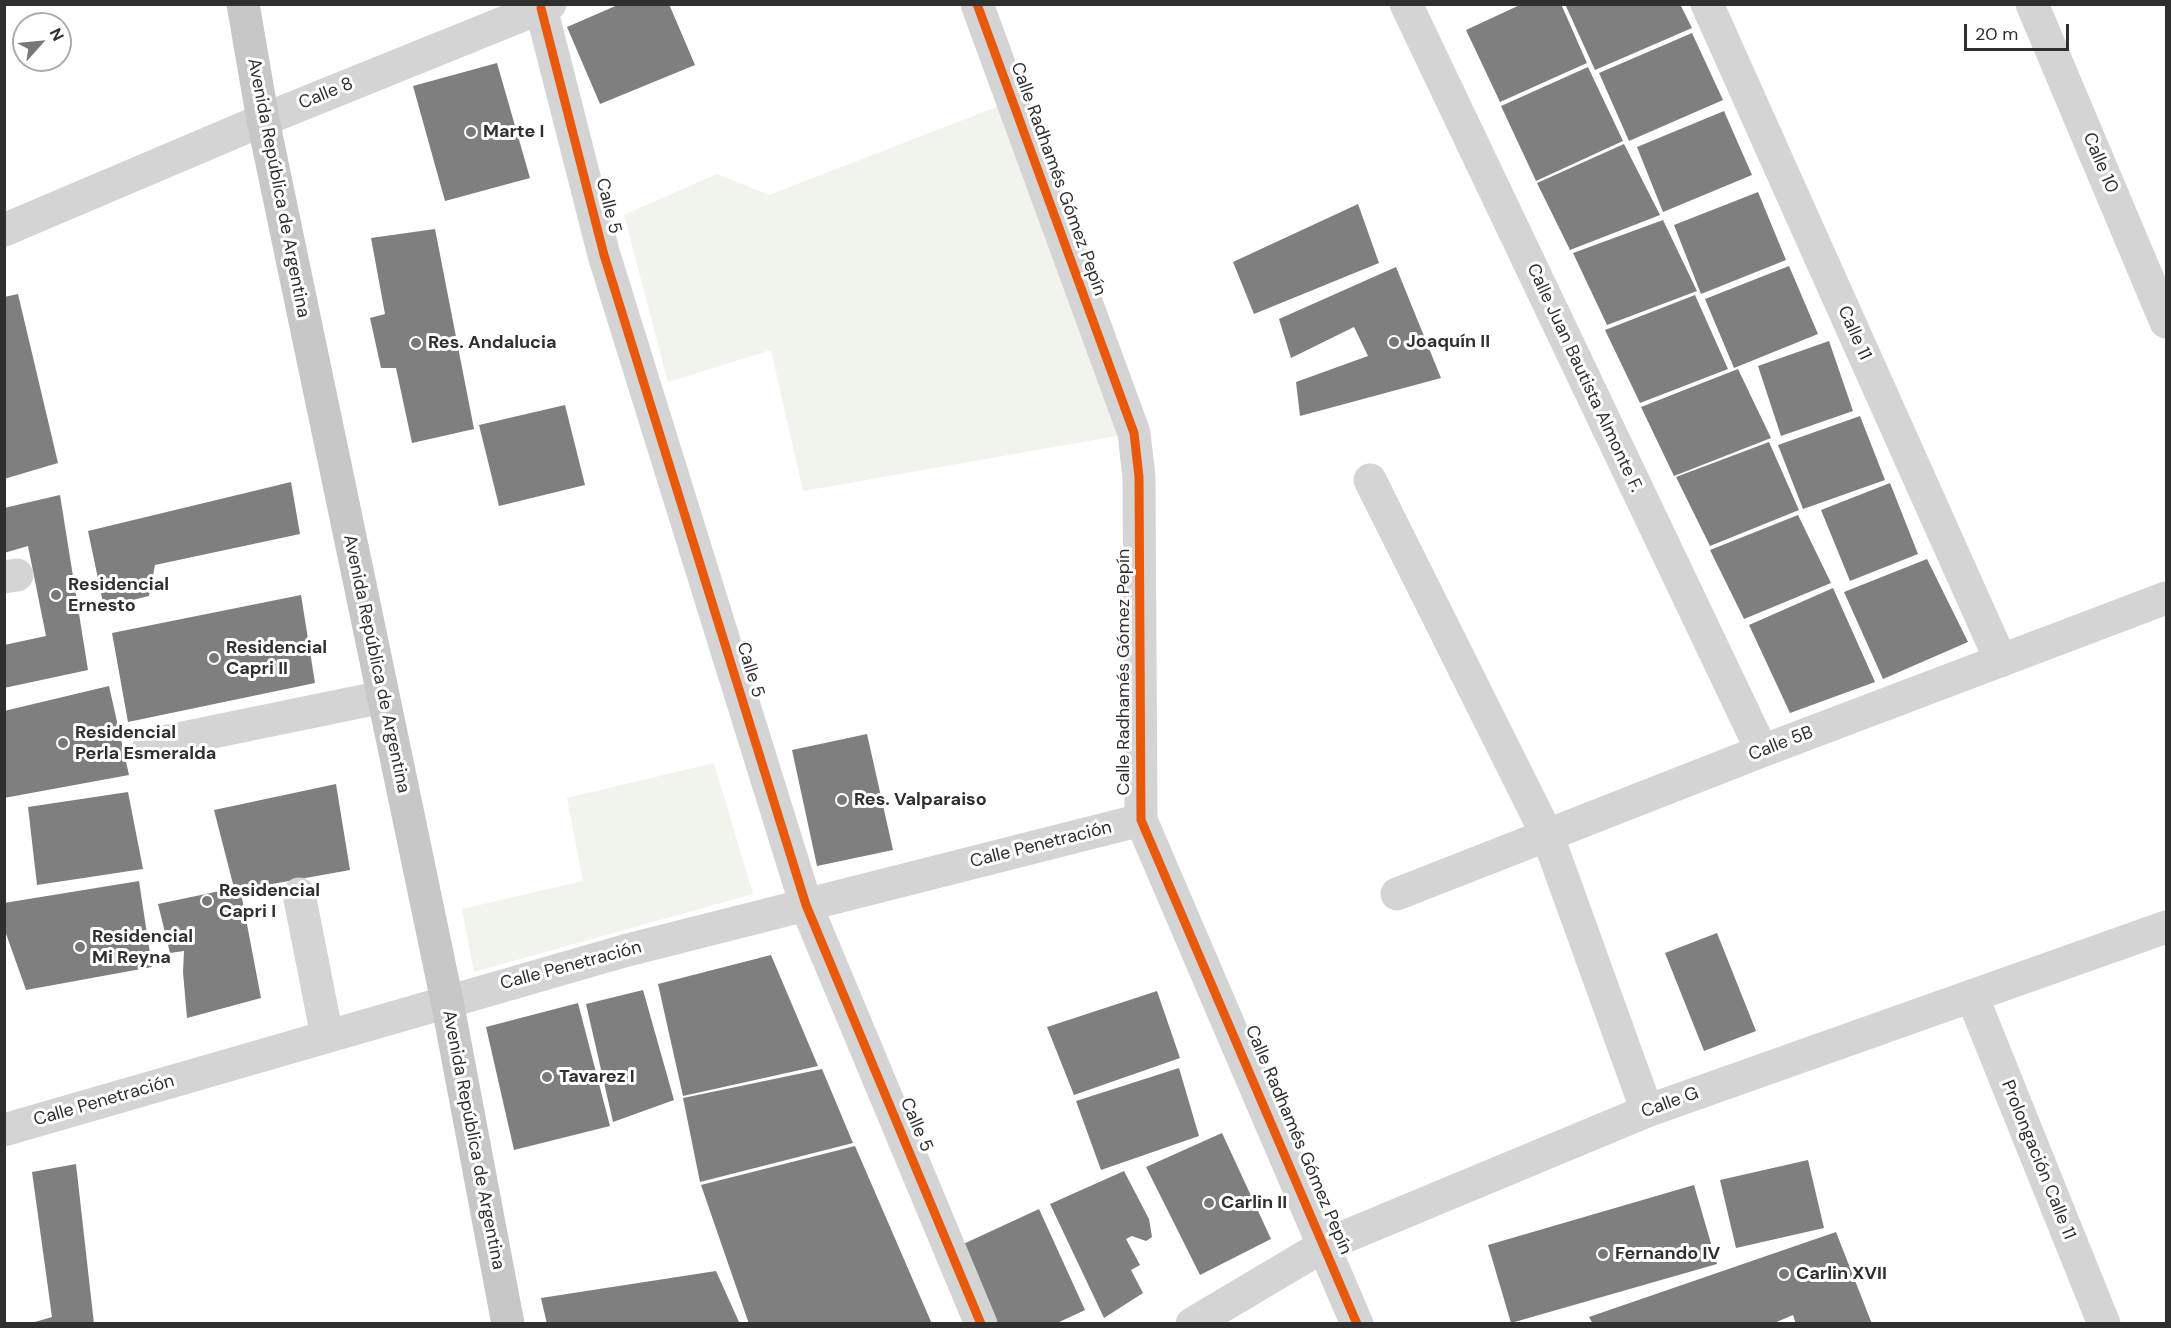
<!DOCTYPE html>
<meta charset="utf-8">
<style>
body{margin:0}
#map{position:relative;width:2171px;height:1328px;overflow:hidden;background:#fff;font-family:"DM Sans",sans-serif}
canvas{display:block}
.frame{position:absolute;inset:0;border:6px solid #2f2f2f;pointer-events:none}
.north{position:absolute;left:12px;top:12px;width:60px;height:60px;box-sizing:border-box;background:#fff;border:2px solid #acacac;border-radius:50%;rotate:63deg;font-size:16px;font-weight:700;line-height:24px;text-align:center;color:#2f2f2f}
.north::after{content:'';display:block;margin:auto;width:21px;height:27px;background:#787878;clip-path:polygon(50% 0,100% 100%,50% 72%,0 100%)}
.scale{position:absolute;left:1964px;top:24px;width:105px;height:27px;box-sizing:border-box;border:3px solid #2f2f2f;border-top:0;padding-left:8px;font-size:18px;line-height:21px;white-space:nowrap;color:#2f2f2f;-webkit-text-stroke:4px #fff;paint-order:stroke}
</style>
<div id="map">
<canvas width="2171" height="1328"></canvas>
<div class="frame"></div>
<div class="north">N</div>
<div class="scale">20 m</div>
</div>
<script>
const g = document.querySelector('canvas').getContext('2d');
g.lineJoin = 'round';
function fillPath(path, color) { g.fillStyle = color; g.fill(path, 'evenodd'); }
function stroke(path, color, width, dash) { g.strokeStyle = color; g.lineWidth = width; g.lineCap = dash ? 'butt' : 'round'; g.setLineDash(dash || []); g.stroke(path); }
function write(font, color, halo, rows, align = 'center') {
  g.font = font + ' "DM Sans",sans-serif'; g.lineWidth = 6; g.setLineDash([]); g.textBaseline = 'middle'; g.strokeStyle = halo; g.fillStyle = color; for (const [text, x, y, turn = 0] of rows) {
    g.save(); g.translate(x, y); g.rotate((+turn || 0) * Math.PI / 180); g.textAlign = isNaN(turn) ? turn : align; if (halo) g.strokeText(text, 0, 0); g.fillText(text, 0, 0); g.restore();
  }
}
const green = new Path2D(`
 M1012,101L1134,433L803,491L771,350L668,382L624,215L717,174L769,195Z
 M714,763L753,894L474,972L462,909L583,881L567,798Z`);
const building = new Path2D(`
 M620,4H669L695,65L600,104L567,27Z
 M1522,4H1561L1587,63L1500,102L1466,30Z
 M1565,4H1680L1692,28L1595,70Z
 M1692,33L1723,100L1629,141L1599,73Z
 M497,63L530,178L445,201L413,86Z
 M1588,67L1623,141L1536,181L1501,106Z
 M1724,111L1752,175L1663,212L1637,147Z
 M1624,144L1660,215L1570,250L1537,183Z
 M1758,192L1786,260L1701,294L1674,225Z
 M1358,204L1379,263L1254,314L1233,262Z
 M1663,220L1697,291L1607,325L1573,253Z
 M435,229L474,429L412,443L396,368H381L370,318L385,314L371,238Z
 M1789,266L1818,334L1734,368L1705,299Z
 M1396,267L1441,378L1300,416L1296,382L1368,356L1354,327L1291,358L1279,319Z
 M18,294L58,463L4,479V297Z
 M1695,295L1728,369L1640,403L1605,330Z
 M1829,341L1853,411L1781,436L1758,366Z
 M1738,369L1771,438L1674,476L1641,407Z
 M565,405L585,485L499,506L479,425Z
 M1860,416L1885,480L1803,509L1778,445Z
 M1769,442L1799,510L1710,546L1676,477Z
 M291,482L300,534L155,565L149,596L104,607L88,531Z
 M1890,483L1918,554L1850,581L1821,510Z
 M60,495L88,670L4,688V645L46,636L28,546L4,553V508Z
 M1798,515L1831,583L1744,619L1710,550Z
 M1927,559L1968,642L1883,679L1844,592Z
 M1833,588L1875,682L1790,713L1749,625Z
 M301,595L315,683L128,722L112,633Z
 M109,686L129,775L4,798V711Z
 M867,734L893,850L817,866L792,750Z
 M336,784L350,870L261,886L242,898L261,998L187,1018L183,972L184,951L170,953L158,904L234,888L214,810Z
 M128,792L143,869L37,885L28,807Z
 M139,881L152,967L26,990L4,928V903Z
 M1717,933L1756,1031L1704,1051L1665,953Z
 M771,955L818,1066L683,1096L658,984Z
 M643,990L674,1100L613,1122L586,1004Z
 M1157,991L1180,1058L1074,1095L1047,1027Z
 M578,1003L610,1126L514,1150L486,1027Z
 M1179,1068L1199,1136L1101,1170L1076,1101Z
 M822,1069L853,1143L700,1182L683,1098Z
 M1222,1133L1271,1239L1200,1275L1146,1167Z
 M855,1146L932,1324H749L701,1185Z
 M1808,1160L1824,1228L1736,1248L1720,1180Z
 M76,1164L94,1324H28L52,1317L32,1172Z
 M1124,1171L1149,1219L1152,1237L1146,1241L1132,1236L1126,1239L1140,1265L1131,1270L1143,1293L1104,1318L1050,1204Z
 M1694,1185L1717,1264L1511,1323L1488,1245Z
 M1039,1209L1085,1310L1055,1324H994L959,1246Z
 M1836,1232L1872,1324H1796L1793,1315L1772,1324H1593L1589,1317Z
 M716,1271L739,1322L736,1324H547L541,1298Z`);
const minor = new Path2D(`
 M977,4L1134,433L1139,477L1141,820L1357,1324
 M1406,4L1762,751
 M1707,4L2001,661
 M2032,4L2166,322
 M541,8L604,255L806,905L981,1324
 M4,230L263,120L550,4
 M1370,480L1548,837L1647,1111
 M4,577L17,575
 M149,745L383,697
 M299,894L327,1036
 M1397,894L1762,751L2166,598
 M1972,996L2104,1324
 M4,1130L624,951L1141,820
 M1192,1324L1325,1245L1647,1111L2166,927`);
const major = new Path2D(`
 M243,4L263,120L447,1001L508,1324`);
const cycleway = new Path2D(`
 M977,4L1134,433L1139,477L1141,820L1357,1324
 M541,8L604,255L806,905L981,1324`);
const markers = [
 [471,132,6,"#787878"],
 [1394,342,6,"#787878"],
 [416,343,6,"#787878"],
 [56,595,6,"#787878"],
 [214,658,6,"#787878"],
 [63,743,6,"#787878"],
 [842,800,6,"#787878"],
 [207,901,6,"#787878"],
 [80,947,6,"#787878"],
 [547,1077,6,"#787878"],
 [1209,1203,6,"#787878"],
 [1603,1254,6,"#787878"],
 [1784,1274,6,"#787878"]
];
const streetNames = [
 ["Calle 8",326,94,-22],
 ["Calle 10",2100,163,67],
 ["Calle Radhamés Gómez Pepín",1058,179,70],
 ["Avenida República de Argentina",278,188,79],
 ["Calle 5",608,206,76],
 ["Calle 11",1854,333,66],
 ["Calle Juan Bautista Almonte F.",1584,378,65],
 ["Avenida República de Argentina",376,664,78],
 ["Calle 5",750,670,73],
 ["Calle Radhamés Gómez Pepín",1124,672,-90],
 ["Calle 5B",1781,744,-21],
 ["Calle Penetración",1041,845,-14],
 ["Calle Penetración",571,966,-15],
 ["Calle Penetración",104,1101,-16],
 ["Calle G",1670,1103,-20],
 ["Calle 5",916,1125,67],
 ["Avenida República de Argentina",473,1140,79],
 ["Calle Radhamés Gómez Pepín",1298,1140,67],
 ["Prolongación Calle 11",2038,1160,68]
];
const poiNames = [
 ["Marte I",483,132],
 ["Joaquín II",1406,342],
 ["Res. Andalucia",428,343],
 ["Residencial",68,585],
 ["Ernesto",68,606],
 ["Residencial",226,648],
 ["Capri II",226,669],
 ["Residencial",75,733],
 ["Perla Esmeralda",75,754],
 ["Res. Valparaiso",854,800],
 ["Residencial",219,891],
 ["Capri I",219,912],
 ["Residencial",92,937],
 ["Mi Reyna",92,958],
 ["Tavarez I",559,1077],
 ["Carlin II",1221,1203],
 ["Fernando IV",1615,1254],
 ["Carlin XVII",1796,1274]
];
fillPath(green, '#f1f4ec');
fillPath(building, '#7f7f7f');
stroke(minor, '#d4d4d4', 33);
stroke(major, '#c7c7c7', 33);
stroke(cycleway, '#e8590c', 9);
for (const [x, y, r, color] of markers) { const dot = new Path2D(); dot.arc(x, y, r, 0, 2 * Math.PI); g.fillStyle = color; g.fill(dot); stroke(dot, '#fff', 2); }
write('18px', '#2f2f2f', '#fff', streetNames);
write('bold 18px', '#2f2f2f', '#fff', poiNames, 'left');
</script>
